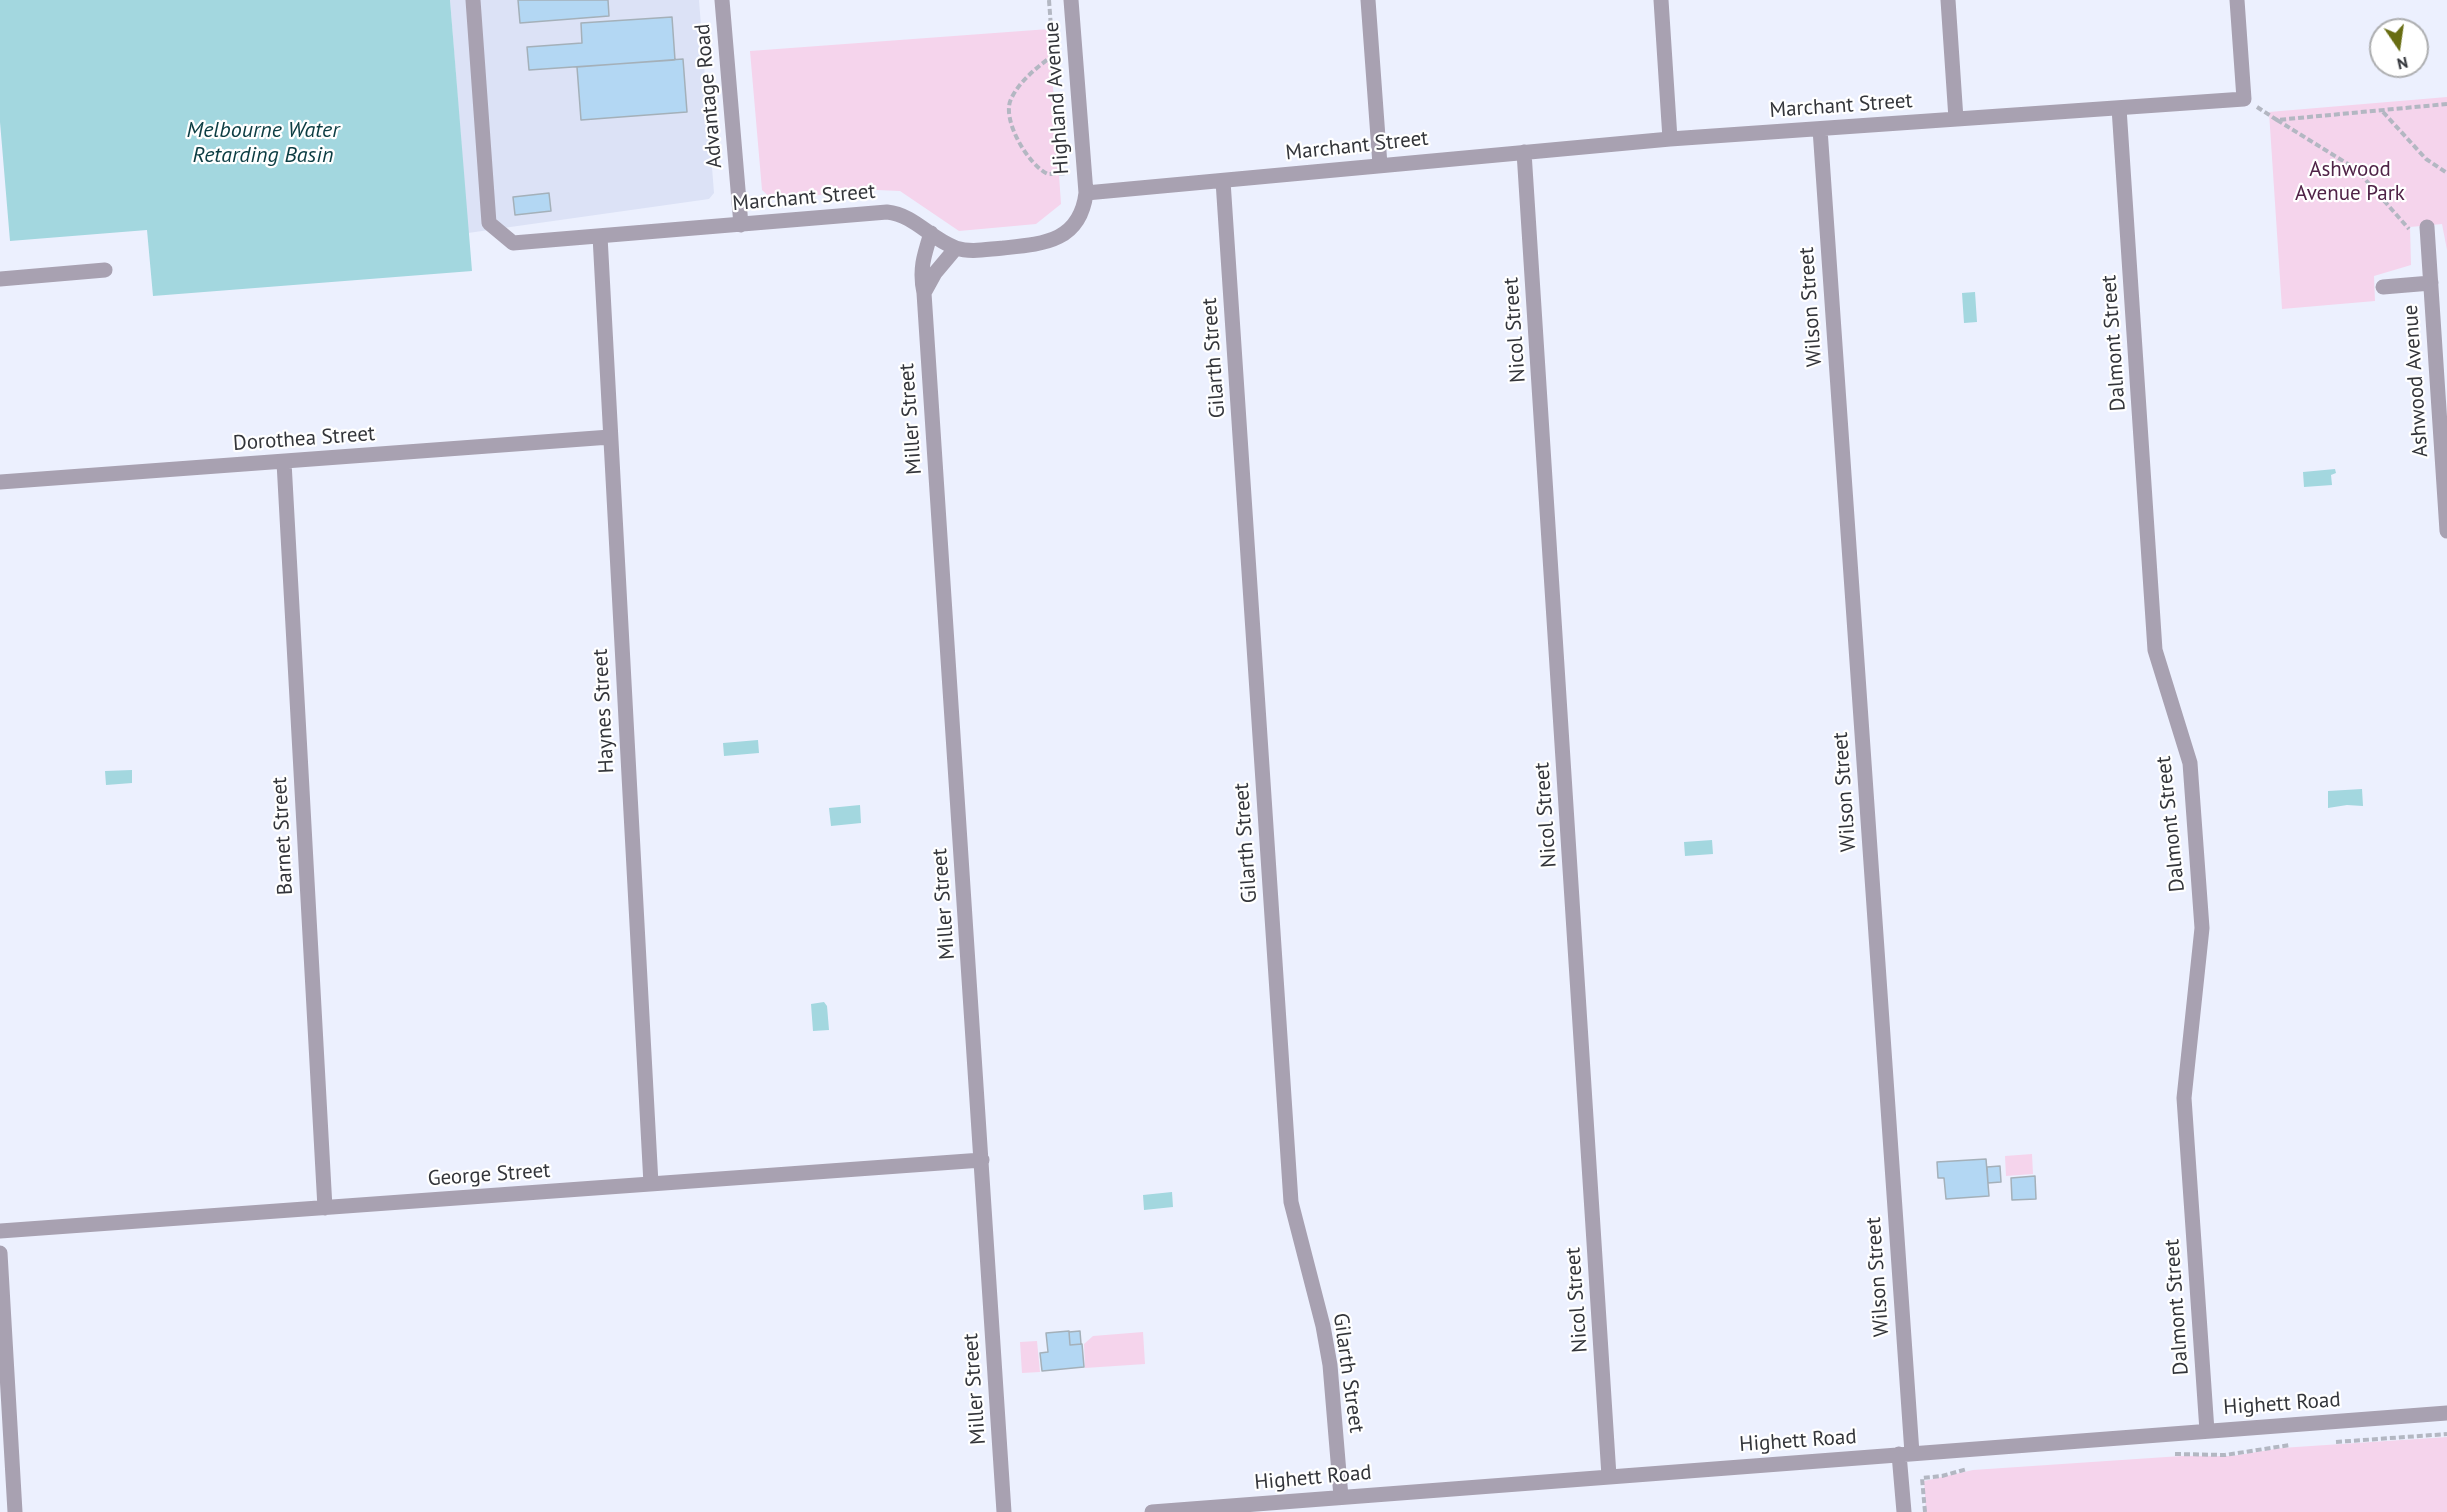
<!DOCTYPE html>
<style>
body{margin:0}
#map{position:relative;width:2447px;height:1512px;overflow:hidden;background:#ecf0fe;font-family:"PT Sans",sans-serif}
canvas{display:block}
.north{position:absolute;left:2369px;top:18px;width:60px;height:60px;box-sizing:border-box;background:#fff;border:2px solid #adaeb0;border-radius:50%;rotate:167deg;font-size:16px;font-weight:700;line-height:24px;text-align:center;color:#33353a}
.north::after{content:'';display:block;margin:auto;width:21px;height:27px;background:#686d12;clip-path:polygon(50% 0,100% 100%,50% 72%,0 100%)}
</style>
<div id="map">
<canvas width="2447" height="1512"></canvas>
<div class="north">N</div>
</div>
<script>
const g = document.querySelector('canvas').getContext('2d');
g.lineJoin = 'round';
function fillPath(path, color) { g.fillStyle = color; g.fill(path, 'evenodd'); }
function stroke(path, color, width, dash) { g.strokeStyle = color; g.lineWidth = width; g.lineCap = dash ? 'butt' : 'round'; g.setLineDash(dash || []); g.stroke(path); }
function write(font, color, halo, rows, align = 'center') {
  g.font = font + ' "PT Sans",sans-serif'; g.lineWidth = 4.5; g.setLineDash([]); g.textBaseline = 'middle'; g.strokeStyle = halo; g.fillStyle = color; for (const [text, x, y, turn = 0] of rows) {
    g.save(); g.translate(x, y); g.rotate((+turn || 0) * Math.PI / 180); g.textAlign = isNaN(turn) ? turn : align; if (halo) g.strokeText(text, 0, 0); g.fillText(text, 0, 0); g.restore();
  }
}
const built = new Path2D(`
 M450,0H699L714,193L709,199L468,233Z`);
const green = new Path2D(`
 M1049,29L1061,204L1036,224L959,231L900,191L877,190L772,199L762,190L750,51Z
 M2447,97V250L2442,224L2410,227L2411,265L2374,276L2375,301L2282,309L2269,112Z
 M2032,1154L2033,1174L2006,1176L2005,1156Z
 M1143,1332L1145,1364L1085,1368L1084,1344L1093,1336Z
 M1037,1341L1040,1372L1022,1373L1020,1342Z
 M2447,1437V1512H1926L1924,1481L1973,1470L2181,1456H2232L2281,1448Z`);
const water = new Path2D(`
 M0,0H450L472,271L153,296L147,230L10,241L0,122Z
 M1975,292L1977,322L1964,323L1962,293Z
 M2335,469L2336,473L2331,475L2332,485L2304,487L2303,472Z
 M758,740L759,753L724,756L723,743Z
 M132,770V783L106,785L105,771Z
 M2362,789L2363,806L2347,805L2328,808V791Z
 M860,805L861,823L831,826L829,808Z
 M1712,840L1713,854L1685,856L1684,842Z
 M824,1002L827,1006L829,1030L813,1031L811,1004Z
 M1172,1192L1173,1207L1144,1210L1143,1195Z`);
const building = new Path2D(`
 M518,0H608L609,16L520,23Z
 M672,17L675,60L529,70L527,47L582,43L581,23Z
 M683,59L687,112L581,120L577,67Z
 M549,193L551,211L515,215L513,197Z
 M1986,1159L1989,1196L1946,1199L1944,1178H1938L1937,1162Z
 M2000,1166L2001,1182L1988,1183L1987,1167Z
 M2035,1176L2036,1199L2012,1200L2011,1178Z
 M1069,1331L1070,1345L1082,1344L1084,1367L1042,1371L1040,1353L1048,1352L1046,1333Z
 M1080,1331L1081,1344L1070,1345L1069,1332Z`);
const path = new Path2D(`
 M1049,0L1053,55C1038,67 1020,80 1011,99C1001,120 1029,166 1048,174L1068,173
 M2257,107L2277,120L2447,104
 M2383,112L2426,159L2447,173
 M2277,120L2356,169L2409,229
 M2336,1442L2447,1434
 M2175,1454L2225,1455L2290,1445
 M1925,1512L1922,1478L1942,1476L1967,1469`);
const minor = new Path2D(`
 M473,0L489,223L513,243L887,212C915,215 930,239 956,248C971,253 988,249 1003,248C1043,244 1080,242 1086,193L1670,139L2244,99L2237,0
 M722,0L741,225
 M1071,0L1086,193
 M1368,0L1380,165
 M1661,0L1670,139
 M1948,0L1956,119
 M2119,108L2155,650L2190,763L2202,928L2184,1098L2207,1431
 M1820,129L1912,1453
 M1524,152L1609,1476
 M1223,181L1291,1202L1323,1326L1330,1365L1341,1497
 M2427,227L2447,531
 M931,233C924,255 919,270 924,293L1004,1512
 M600,236L651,1184
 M0,279L105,270
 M2383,287L2431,283
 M924,293L935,273L956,248
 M284,462L325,1208
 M0,482L610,437
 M0,1231L982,1160
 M0,1253L15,1512
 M1899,1454L1904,1512
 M1152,1512L2447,1413`);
const streetNames = [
 ["Advantage Road",709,96,-95],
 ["Highland Avenue",1057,98,-94],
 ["Marchant Street",1841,106,-4],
 ["Marchant Street",1357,146,-6],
 ["Marchant Street",804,198,-5],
 ["Wilson Street",1811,307,-94],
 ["Nicol Street",1515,330,-94],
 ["Dalmont Street",2114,343,-94],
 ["Gilarth Street",1214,358,-94],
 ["Ashwood Avenue",2416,381,-94],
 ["Miller Street",911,419,-94],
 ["Dorothea Street",304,439,-4],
 ["Haynes Street",604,711,-93],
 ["Wilson Street",1845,792,-94],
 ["Nicol Street",1546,815,-94],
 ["Dalmont Street",2171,824,-96],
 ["Barnet Street",283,836,-93],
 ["Gilarth Street",1246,843,-94],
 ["Miller Street",944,904,-94],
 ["George Street",489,1175,-4],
 ["Wilson Street",1878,1277,-94],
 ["Nicol Street",1577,1300,-94],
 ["Dalmont Street",2177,1307,-94],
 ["Gilarth Street",1348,1373,82],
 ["Miller Street",975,1389,-94],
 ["Highett Road",2282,1404,-4],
 ["Highett Road",1798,1441,-4],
 ["Highett Road",1313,1478,-5]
];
const parkNames = [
 ["Ashwood",2350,170],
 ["Avenue Park",2350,194]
];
const waterNames = [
 ["Melbourne Water",263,131],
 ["Retarding Basin",263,156]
];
fillPath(built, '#dce2f6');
fillPath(green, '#f5d4ec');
fillPath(water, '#a3d7df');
fillPath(building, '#b3d7f3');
stroke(building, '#a4b0b9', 1.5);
stroke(path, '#b3b7c2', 4, [6, 3]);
stroke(minor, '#a8a1b1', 15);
write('21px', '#33353a', '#fff', streetNames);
write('21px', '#502347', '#fff', parkNames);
write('italic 22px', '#0c3d43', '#fff', waterNames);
</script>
